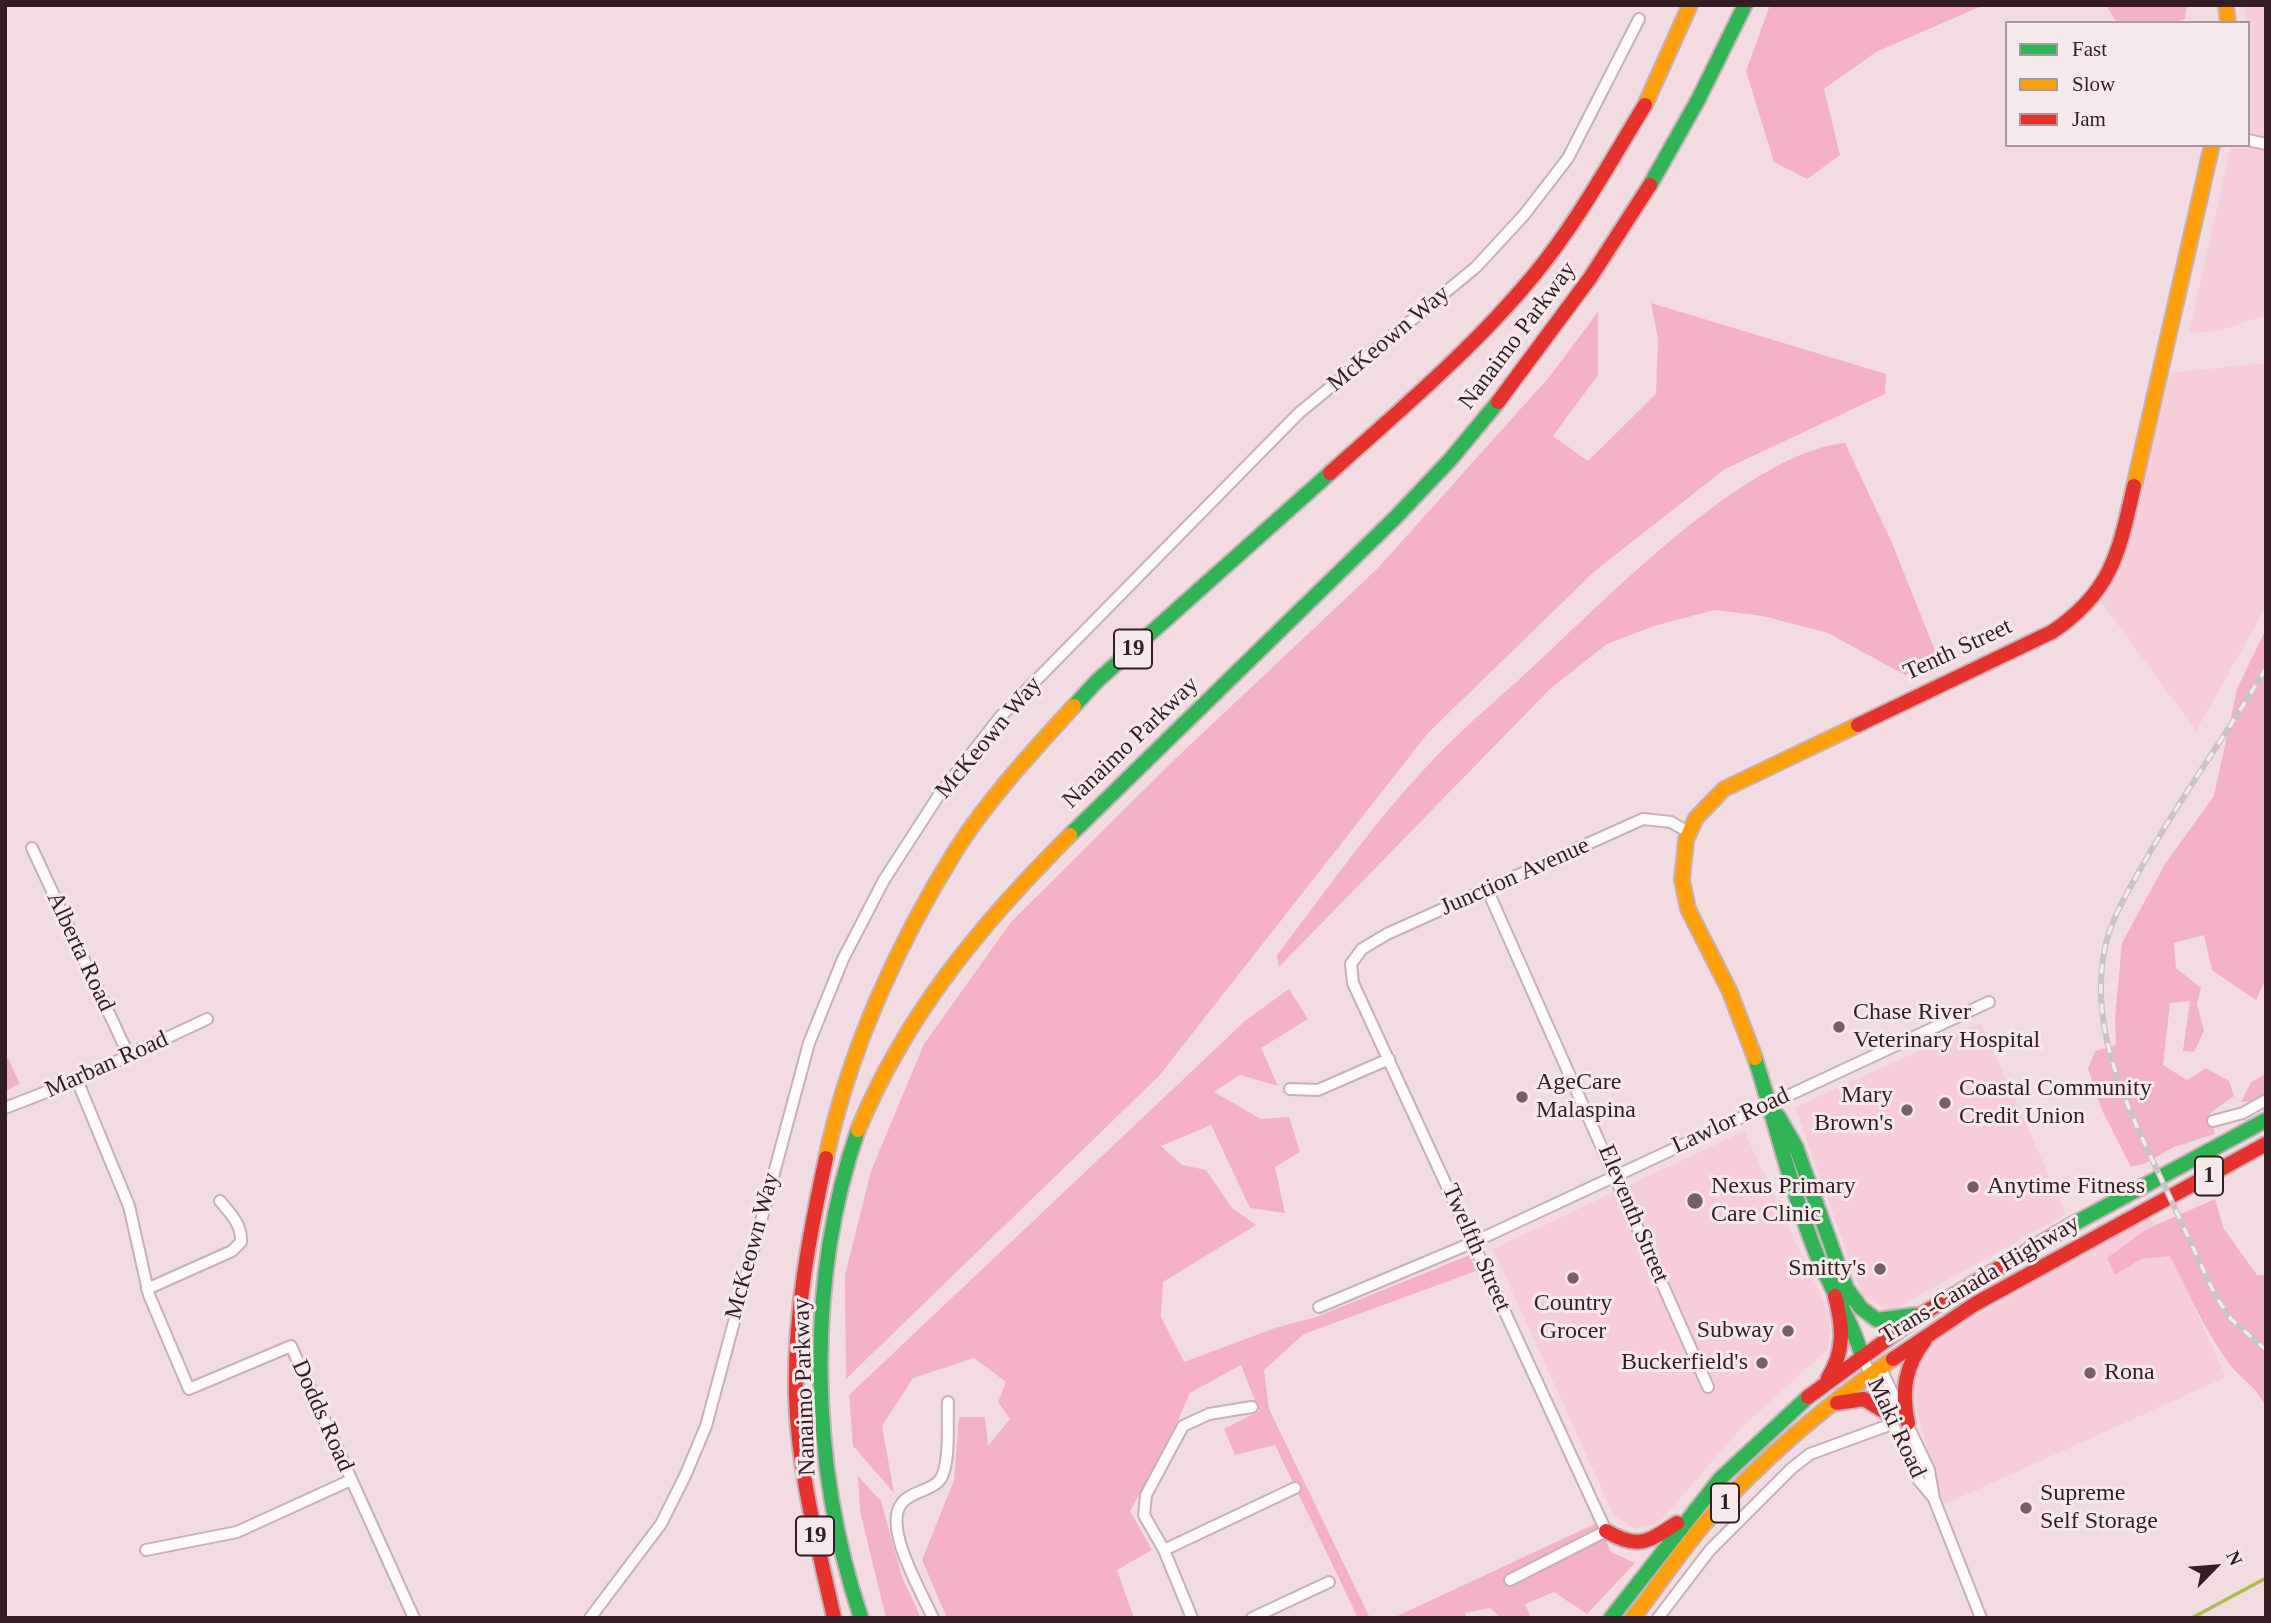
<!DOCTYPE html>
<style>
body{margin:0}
#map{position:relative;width:2271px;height:1623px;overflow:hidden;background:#f2dce2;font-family:"Times New Roman",serif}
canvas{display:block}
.frame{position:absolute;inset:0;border:7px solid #341e24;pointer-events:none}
.legend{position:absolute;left:2005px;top:21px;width:245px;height:126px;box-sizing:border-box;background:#f6e9ec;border:2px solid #a8989c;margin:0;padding:9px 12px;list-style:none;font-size:21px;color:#341e24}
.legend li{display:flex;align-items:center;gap:14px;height:35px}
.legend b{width:35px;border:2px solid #a8989c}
.north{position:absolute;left:2180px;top:1532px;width:70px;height:70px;-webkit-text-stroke:5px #f6e9ec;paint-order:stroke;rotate:65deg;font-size:19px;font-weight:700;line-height:28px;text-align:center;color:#341e24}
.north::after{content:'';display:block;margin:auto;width:24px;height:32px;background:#341e24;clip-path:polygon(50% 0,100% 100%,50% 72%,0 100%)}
</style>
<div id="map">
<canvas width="2271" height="1623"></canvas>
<div class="frame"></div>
<ul class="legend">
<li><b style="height:9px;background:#30b455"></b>Fast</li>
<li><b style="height:9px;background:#ff9f0a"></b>Slow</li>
<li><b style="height:9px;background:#e5322d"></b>Jam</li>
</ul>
<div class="north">N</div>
</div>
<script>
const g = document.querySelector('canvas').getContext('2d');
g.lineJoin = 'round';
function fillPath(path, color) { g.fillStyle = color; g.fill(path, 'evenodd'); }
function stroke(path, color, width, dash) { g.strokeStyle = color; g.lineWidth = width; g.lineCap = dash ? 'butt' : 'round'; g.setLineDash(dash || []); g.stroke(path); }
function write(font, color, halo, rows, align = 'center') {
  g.font = font + ' "Times New Roman",serif'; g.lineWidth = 6; g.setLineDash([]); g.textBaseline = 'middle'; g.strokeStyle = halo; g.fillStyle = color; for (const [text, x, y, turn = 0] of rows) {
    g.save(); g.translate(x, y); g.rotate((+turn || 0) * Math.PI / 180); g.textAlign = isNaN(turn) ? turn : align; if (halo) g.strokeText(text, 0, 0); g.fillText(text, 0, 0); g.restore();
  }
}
const built = new Path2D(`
 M2243,5H2266V315L2218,331L2189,333L2231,145H2248V23Z
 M2266,363V607L2196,731L2100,600L2124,557L2170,373Z
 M1981,1023L2066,1214L1889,1312L1862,1295L1795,1107Z
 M1744,1131L1830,1315L1829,1348L1742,1427L1658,1524L1635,1529L1614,1516L1493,1249Z
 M2150,1215L2159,1243L2168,1249L2226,1377L1943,1505L1916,1408L1911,1377L1934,1340Z`);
const green = new Path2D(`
 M1770,5H1984L1876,52L1824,89L1840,155L1807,179L1774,162L1746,71Z
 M2106,5H2187L2185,19L2174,23H2117Z
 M1651,303L1886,374L1885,394L1725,469L1596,570L1428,733L1159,1076L846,1379L845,1275L871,1171L924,1044L1011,922L1174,760L1378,568L1550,376L1598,312V375L1553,436L1588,461L1656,394L1658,339Z
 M1845,443L1892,543L1940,663L1905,675L1828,633L1763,616L1714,610L1654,626L1607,644L1550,689L1279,967L1277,955C1326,891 1373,823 1429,764C1462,728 1502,696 1538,662C1608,597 1749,452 1845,443Z
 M2266,629V979L2256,1000L2212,970L2204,935L2174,943L2176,968L2201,988L2197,1004L2204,1031L2194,1052L2183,1051L2190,1001L2170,1003L2163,1065L2187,1080L2206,1068L2229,1081L2234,1096L2210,1113L2215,1134L2174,1147L2146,1163L2131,1167L2102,1110L2088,1069L2095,1051L2116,1045L2115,1018L2122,943L2165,864L2214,796L2237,689Z
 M1289,989L1308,1019L1261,1048L1278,1086L1240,1075L1214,1092L1261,1119L1289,1117L1300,1152L1275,1167L1285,1213L1250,1208L1211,1125L1161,1146L1182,1165L1206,1170L1232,1208L1256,1225L1163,1282L1161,1317L1184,1362L1275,1328L1316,1317L1470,1255L1476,1271L1304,1334L1264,1370L1269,1409L1370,1618H1358L1275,1445L1235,1455L1224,1429L1259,1411L1241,1365L1190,1393L1168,1443L1130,1511L1152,1550L1117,1570L1134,1618H947L922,1560L954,1480L959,1417H985L988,1446L1010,1419L998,1402L1006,1382L974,1358L913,1378L882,1426L894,1493L853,1446L849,1395L1246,1020Z
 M8,1058L20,1084L5,1091V1060Z
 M2266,1074V1094L2254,1101L2241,1102L2251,1082Z
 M2215,1199L2224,1229L2257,1275H2266V1408C2258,1387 2240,1379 2228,1362C2204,1329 2188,1292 2170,1256L2141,1259L2115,1275L2107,1258L2147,1229Z
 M858,1476L881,1501L902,1577L921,1618H886L860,1511Z
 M1597,1523L1611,1552L1635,1563L1587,1614L1554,1592L1525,1604L1531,1618H1501L1490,1608L1465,1613L1467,1618H1393Z`);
const stream = new Path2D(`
 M2192,1618L2266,1578`);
const street = new Path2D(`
 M2248,140L2266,144
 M32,848L129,1056
 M1487,889L1708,1387
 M77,1080L129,1206L149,1295L189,1389L291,1346L414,1618
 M1290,1089L1318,1090L1389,1059
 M5,1108L77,1080L207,1019
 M2213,1121L2243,1113L2266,1100
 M147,1289L232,1251L241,1242C242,1225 231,1214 220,1201
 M1319,1307L1474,1242L1989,1002
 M1862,1356L1917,1478L1932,1496
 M1880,1367L1929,1470L1934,1499L1981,1618
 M146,1550L237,1532L351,1480
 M1164,1550L1295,1488
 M1510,1580L1606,1531L1353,983L1351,964L1362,949L1387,934L1643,819L1671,822L1688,832
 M590,1618L661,1524L685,1476L706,1426L809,1043L843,959L884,880L939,795L1000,717L1299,413L1476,267L1524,215L1568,158L1639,19
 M933,1618C922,1593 882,1526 902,1503C910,1492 930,1491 939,1481C951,1468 947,1420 948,1402
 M1192,1618L1164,1550L1144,1515L1146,1495L1183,1426L1209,1414L1252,1407
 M1252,1618L1329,1582
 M1658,1618L1710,1550L1792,1468L1810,1454L1892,1424`);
const fast = new Path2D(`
 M1650,185L1698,100L1745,5
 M1074,706L1097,681L1330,473
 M1070,835L1395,518L1450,460L1498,402
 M1755,1058C1775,1121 1790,1186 1814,1248C1828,1285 1851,1318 1862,1356
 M1778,1116L1796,1147L1850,1298
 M858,1130C805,1283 810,1465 861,1618
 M2066,1228L2266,1120
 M1847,1289L1861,1308L1877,1320L1915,1315
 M1611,1618L1720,1479L1808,1397`);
const slow = new Path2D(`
 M2226,5L2228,23
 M1645,105L1690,5
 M2134,486L2212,145
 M1755,1058L1730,992L1688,909L1682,880L1686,840L1696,818L1724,789L1858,725
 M858,1130C906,1014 982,923 1070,835
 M826,1158C849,1050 898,943 956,850C989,798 1033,751 1074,706
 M1633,1618C1657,1587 1679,1554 1704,1524C1759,1463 1825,1405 1893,1359`);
const jam = new Path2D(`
 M1498,402L1590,278L1650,185
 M1330,473C1400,410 1474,348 1534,275C1577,223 1610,162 1645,105
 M1858,725L2052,632C2112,592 2119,552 2134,486
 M826,1158C809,1236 794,1316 796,1396C798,1471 818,1545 834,1618
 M1893,1359L1975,1304L2266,1144
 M1828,1378C1845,1351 1843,1326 1835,1296
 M1808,1397L1922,1314L2066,1228
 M1837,1403L1864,1399L1887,1413
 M1908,1423C1901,1391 1905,1366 1925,1340
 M1606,1531C1638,1550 1648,1542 1677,1523`);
const rail = new Path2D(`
 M2266,668C2227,734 2182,795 2145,861C2131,886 2113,915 2106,943C2087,1024 2124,1099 2157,1170C2177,1212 2196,1254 2215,1295L2231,1319L2266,1350`);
const markers = [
 [1839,1027,7,"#766066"],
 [1522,1097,7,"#766066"],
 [1945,1103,7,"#766066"],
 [1907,1110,7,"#766066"],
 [1973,1187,7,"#766066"],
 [1695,1201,9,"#766066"],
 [1880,1269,7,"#766066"],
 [1573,1278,7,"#766066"],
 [1788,1331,7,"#766066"],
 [1762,1363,7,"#766066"],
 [2090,1373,7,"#766066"],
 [2026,1508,7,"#766066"]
];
const shields = [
 [1133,649,38],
 [2209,1176,28],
 [1725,1503,28],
 [815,1536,38]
];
const shieldNames = [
 ["19",1133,649],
 ["1",2209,1176],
 ["1",1725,1503],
 ["19",815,1536]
];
const streetNames = [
 ["Nanaimo Parkway",1518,336,-53],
 ["McKeown Way",1389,339,-40],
 ["Tenth Street",1958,650,-25],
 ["McKeown Way",989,738,-50],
 ["Nanaimo Parkway",1131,743,-44],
 ["Junction Avenue",1515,877,-24],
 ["Alberta Road",80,952,65],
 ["Marban Road",107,1065,-24],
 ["Lawlor Road",1731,1121,-25],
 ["Eleventh Street",1633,1214,67],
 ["McKeown Way",753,1246,-75],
 ["Twelfth Street",1476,1248,66],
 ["Trans-Canada Highway",1980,1280,-31],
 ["Nanaimo Parkway",805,1387,-92],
 ["Dodds Road",322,1416,66],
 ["Maki Road",1896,1428,65]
];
const poiNames = [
 ["Chase River",1853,1013],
 ["Veterinary Hospital",1853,1041],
 ["AgeCare",1536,1083],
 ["Malaspina",1536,1111],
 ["Coastal Community",1959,1089],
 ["Credit Union",1959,1117],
 ["Mary",1893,1096,"right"],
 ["Brown's",1893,1124,"right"],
 ["Nexus Primary",1711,1187],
 ["Care Clinic",1711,1215],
 ["Anytime Fitness",1987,1187],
 ["Smitty's",1866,1269,"right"],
 ["Country",1573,1304,"center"],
 ["Grocer",1573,1332,"center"],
 ["Subway",1774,1331,"right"],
 ["Buckerfield's",1748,1363,"right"],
 ["Rona",2104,1373],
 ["Supreme",2040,1494],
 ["Self Storage",2040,1522]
];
fillPath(built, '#f6cdd9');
fillPath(green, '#f4b1c5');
stroke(stream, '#aebb49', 3.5);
stroke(street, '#c5b1b7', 14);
stroke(fast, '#c5b1b7', 18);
stroke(slow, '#c5b1b7', 18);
stroke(jam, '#c5b1b7', 18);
stroke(street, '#fdfafb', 10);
stroke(fast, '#30b455', 14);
stroke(slow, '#ff9f0a', 14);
stroke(jam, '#e5322d', 14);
stroke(rail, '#c9c3c5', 6);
stroke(rail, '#f6e9ec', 3.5, [10]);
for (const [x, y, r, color] of markers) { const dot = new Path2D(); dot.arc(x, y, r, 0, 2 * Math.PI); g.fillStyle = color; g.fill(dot); stroke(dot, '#f6e9ec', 2.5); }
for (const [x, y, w] of shields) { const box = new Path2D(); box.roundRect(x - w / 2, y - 19.5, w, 39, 5); g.fillStyle = '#f6e9ec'; g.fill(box); stroke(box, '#341e24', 2); }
write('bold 23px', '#341e24', null, shieldNames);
write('24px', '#341e24', '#f6e9ec', streetNames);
write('24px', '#341e24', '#f6e9ec', poiNames, 'left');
</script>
